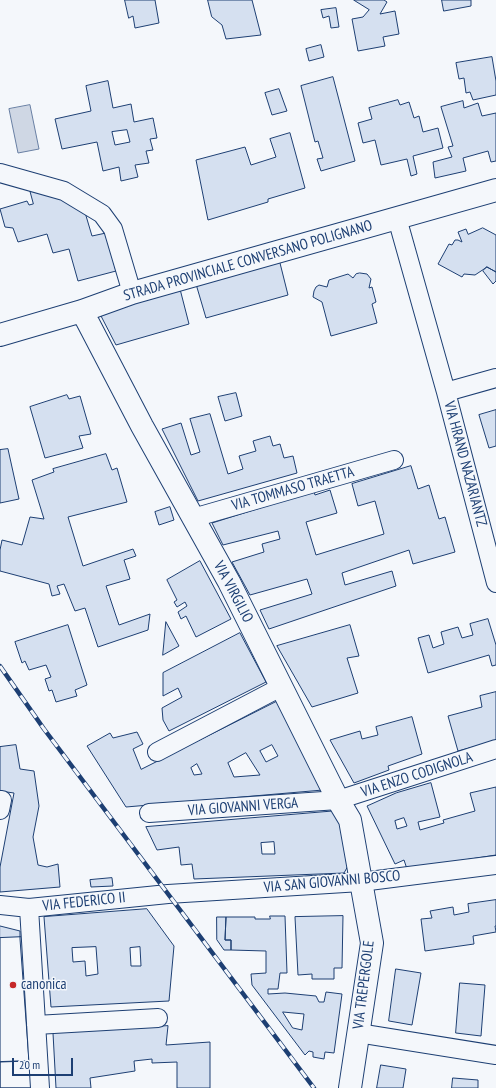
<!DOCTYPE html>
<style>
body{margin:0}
#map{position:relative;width:496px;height:1088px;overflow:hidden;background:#f4f7fb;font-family:"PT Sans Narrow",sans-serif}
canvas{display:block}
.scale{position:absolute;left:12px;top:1058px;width:61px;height:18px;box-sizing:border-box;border:2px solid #1d3f73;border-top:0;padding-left:5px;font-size:12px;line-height:14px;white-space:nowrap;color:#1d3f73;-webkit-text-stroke:3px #f4f7fb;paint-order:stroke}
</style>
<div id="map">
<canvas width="496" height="1088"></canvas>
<div class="scale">20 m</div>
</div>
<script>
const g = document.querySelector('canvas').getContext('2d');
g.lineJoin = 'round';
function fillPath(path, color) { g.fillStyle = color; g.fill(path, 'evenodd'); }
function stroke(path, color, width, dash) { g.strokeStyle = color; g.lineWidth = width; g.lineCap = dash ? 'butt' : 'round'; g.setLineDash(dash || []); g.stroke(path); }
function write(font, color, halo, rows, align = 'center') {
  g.font = font + ' "PT Sans Narrow",sans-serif'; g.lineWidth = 3; g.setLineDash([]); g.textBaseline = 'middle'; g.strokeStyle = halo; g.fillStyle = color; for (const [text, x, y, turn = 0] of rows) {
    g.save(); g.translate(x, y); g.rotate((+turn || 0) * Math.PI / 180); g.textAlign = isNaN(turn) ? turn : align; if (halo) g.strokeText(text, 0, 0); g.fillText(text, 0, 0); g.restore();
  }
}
const water = new Path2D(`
 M30,105L39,149L18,153L9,109Z`);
const building = new Path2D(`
 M125,0H155L159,23L135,28L133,16L129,18Z
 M208,0H252L261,35L226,39L222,25L212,17Z
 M354,0H384L387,2L380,14L395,11L399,34L383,37L385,46L358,51L352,19L363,17L369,10Z
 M442,0H471V6L444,11Z
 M336,8L339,27L331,28L329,16L323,18L321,10Z
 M321,45L324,57L309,61L306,49Z
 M492,57L496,81V95L473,100L470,92L466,93L464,78L459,79L456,63Z
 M333,77L355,161L321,171L317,159L323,158L318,141L315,142L301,86Z
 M108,81L113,108L131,104L134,122L153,118L157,138L150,139L153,150L146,151L149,163L135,165L138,177L121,181L119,167L103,171L97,142L62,149L55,119L91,111L86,86ZM127,130L130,142L115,145L112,132Z
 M279,89L287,111L272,115L265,93Z
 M398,100L400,105L409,102L414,118L419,116L423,132L438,128L443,148L413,156L417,174L411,176L407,159L381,165L375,140L363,143L358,123L372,119L369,108Z
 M463,101L464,108L478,103L482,116L496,113V161L491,162L488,151L463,158L466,171L435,178L433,162L452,157L448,147L453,146L441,107Z
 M290,133L305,188L268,199V202L208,220L196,160L245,147L251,165L276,157L270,139Z
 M30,190L54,194L84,209L92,236L106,233L116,271L78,281L69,249L53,253L47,234L18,242L13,228L5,227L0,209L27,201L29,205L33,204Z
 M483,228L496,235V272L487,267L475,275L464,274L462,277L438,264L449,244L452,245L455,240H458L462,242L458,232L466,229L468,234Z
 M279,259L288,295L206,318L196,284Z
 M487,267L496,272V281L493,284L483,271Z
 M360,273L367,274L371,279L369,288L372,287L376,302L372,304L377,323L331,336L322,302L313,297L314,291L316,287L319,285L327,287L329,280L348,274L353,278L356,274Z
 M180,289L189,324L116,345L101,316L103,311Z
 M236,393L242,416L225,421L218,397Z
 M67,395L69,399L80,396L91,434L79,436L83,448L45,458L30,407Z
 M496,410V446L489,448L479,415Z
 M210,414L228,474L243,469L239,456L256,451L253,441L270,436L273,446L280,444L284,458L293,456L297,473L198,501L162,429L181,423L191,455L200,452L190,419Z
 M8,449L19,499L0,503V450Z
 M106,454L112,470L117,468L127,502L68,517L83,566L133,549L136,556L124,560L130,579L106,586L119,625L150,614L148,630L98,647L85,608L75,611L64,584L57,586L60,594L52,596L49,584L0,571V550L2,540L22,545L30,517L44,519L32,480L54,472L53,469Z
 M411,466L418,489L429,485L439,519L445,517L455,552L413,564L409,550L342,573L345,585L392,571L396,586L269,629L260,610L312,594L307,579L250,595L232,562L264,552L262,544L280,539L278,531L223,545L212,523L314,491L315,495L330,490L337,513L306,522L316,555L384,534L375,501L358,506L352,484Z
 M170,507L174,520L159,525L155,512Z
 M200,561L231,619L196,637L186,616L181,619L178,612L187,606L185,602L177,607L174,602L177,600L167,580Z
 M488,619L496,645V665L492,666L489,655L428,673L418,638L429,635L433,648L444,644L441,632L458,627L462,638L473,635L470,624Z
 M166,622L179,646L163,655Z
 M68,625L87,685L75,690L77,696L56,702L52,690L49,691L45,679L51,677L46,665L29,670L25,661L22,663L15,642Z
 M350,625L359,656L347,658L358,693L312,707L277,646Z
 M240,633L266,682L169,731L163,720L162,708L182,697L178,688L163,696V673Z
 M496,692V741L458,751L448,716L482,707L480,696Z
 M280,700L291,721L287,722L323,790L126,807L87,746L110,733L113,738L137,732L143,744L133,749L141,769ZM272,745L278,756L266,762L260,751ZM246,753L260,775L234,777L228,763ZM197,764L202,774L194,775L191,768Z
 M412,717L422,754L388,766L389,770L354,783L330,740L360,731L362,739L378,735L376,727Z
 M16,745L20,769L34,771L39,806L33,837L38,865L47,867L58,864L60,887L0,892V867L14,793L0,791V747Z
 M431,783L440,817L418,822L420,830L444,823L443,820L475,811L470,793L496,787V855L407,869L404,860L395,864L367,806L396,793ZM404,818L407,826L397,829L395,821Z
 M337,811L353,857L344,873L194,879L192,864L181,865L179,847L157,850L146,827ZM274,842L275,854H262L261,843Z
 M112,878L113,886L91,887L90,880Z
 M496,900V926H495L496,932L473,936L474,944L425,951L421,919L432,918L430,911L453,907L454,915L469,912L468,904Z
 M147,909L174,946L169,1001L51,1007L44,917ZM96,947L98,974L86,976L85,961L73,962L72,948ZM140,947L141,966H131L130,948Z
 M270,916H285L287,973H280L278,989H268V994L285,993L316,996L319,1002H324L326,992L342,994L334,1053L325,1052L324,1059L313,1057V1052L309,1051L305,1055L252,985L251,974L266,973V951L231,950V940H225L226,917H255V919H270ZM283,1012L304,1014L302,1030L293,1028Z
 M343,916L342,968H334V979H312V974L298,975L295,917Z
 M217,917H226L225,940H231V950H224L217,940Z
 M0,926L20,931V939L29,1061L0,1062Z
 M23,937L32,1088H0V938Z
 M396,969L421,973L412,1025L389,1021Z
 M460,983L485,985L481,1036L456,1033Z
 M168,1026L166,1045L210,1042V1088H177V1062L152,1063V1059L134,1061L135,1071L90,1078L91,1088H56L53,1033Z
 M29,1061L31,1065L32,1088H0V1062Z
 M381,1065L406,1069L403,1088H377Z
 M453,1078L478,1080V1088H452Z`);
const street = new Path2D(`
 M0,173L64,191L102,214L113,229L132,293
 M397,218L446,392L496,583
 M446,392L496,378
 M193,518L394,460
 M157,752L281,687
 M0,800H2L0,810
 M149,813L338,800L496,749
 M0,905L29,908L168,894L361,882L496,865
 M29,908L40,1088
 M36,1025L158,1018
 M358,1033L496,1055`);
const secondary = new Path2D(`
 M82,311L142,426L229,582L338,800L350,820L372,943L350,1088
 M0,335L82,311L132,293L496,190`);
const rail = new Path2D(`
 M0,666L44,729L314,1088`);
const markers = [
 [13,985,4,"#c62828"]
];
const streetNames = [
 ["STRADA PROVINCIALE CONVERSANO POLIGNANO",248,261,-16],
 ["VIA HRAND NAZARIANTZ",465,464,75],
 ["VIA TOMMASO TRAETTA",293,489,-16],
 ["VIA VIRGILIO",233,592,62],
 ["VIA ENZO CODIGNOLA",417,775,-18],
 ["VIA GIOVANNI VERGA",243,807,-4],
 ["VIA SAN GIOVANNI BOSCO",332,882,-5],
 ["VIA FEDERICO II",84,902,-6],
 ["VIA TREPERGOLE",364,985,-83]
];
const poiNames = [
 ["canonica",21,985]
];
fillPath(water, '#cfd7e4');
stroke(water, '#687fa3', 1);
fillPath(building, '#d5e0f0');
stroke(building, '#1d3f73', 1);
stroke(street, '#1d3f73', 20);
stroke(secondary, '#1d3f73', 24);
stroke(street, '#f4f7fb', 18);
stroke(secondary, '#f4f7fb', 22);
stroke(rail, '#1d3f73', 4.5);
stroke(rail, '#f4f7fb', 3, [9]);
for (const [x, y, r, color] of markers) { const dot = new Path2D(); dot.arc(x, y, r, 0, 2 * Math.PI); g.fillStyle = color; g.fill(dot); stroke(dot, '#f4f7fb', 1.5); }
write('15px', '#1d3f73', '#f4f7fb', streetNames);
write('15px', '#1d3f73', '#f4f7fb', poiNames, 'left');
</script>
